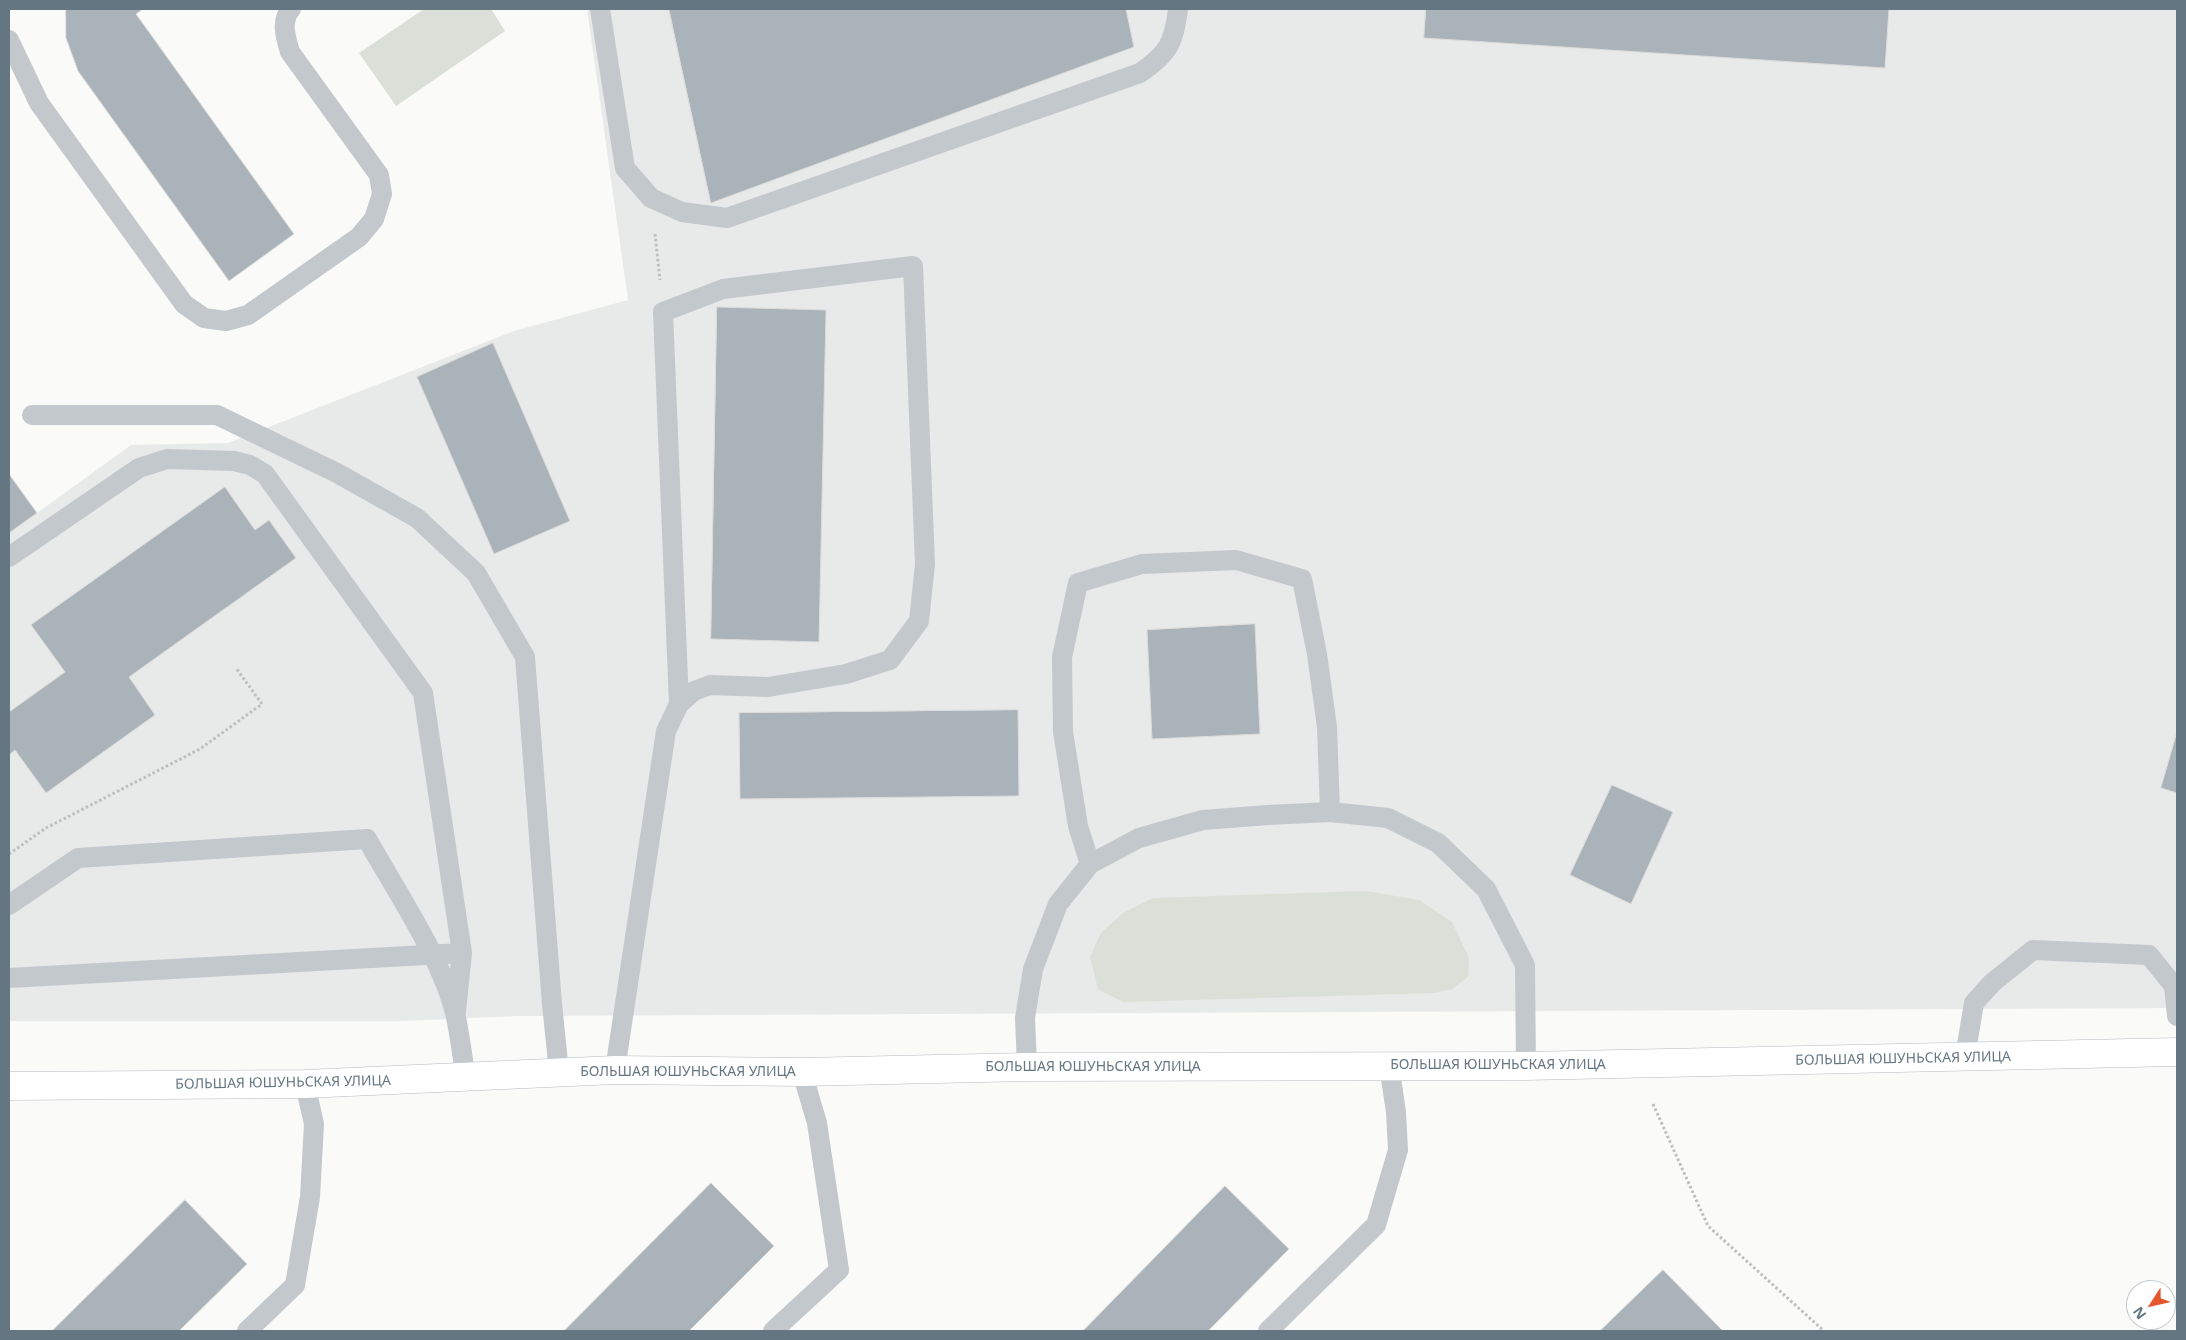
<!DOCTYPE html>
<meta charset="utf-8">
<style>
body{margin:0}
#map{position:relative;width:2186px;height:1340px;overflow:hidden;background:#fafaf8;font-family:"Noto Sans",sans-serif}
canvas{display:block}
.frame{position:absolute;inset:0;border:10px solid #657683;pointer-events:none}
.north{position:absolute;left:2126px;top:1280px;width:50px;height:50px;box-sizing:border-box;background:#fff;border:1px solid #c1c8cd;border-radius:50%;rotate:235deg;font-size:14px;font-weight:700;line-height:20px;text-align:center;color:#657683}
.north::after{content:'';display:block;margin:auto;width:18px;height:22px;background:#e4572e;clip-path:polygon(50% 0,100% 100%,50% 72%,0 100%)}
</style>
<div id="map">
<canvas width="2186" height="1340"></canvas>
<div class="frame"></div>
<div class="north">N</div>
</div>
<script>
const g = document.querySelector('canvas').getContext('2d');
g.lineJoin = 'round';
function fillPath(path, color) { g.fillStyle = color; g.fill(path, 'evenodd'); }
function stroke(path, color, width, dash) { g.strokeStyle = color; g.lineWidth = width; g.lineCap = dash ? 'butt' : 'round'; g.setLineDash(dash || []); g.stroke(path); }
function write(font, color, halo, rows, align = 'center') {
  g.font = font + ' "Noto Sans",sans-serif'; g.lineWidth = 5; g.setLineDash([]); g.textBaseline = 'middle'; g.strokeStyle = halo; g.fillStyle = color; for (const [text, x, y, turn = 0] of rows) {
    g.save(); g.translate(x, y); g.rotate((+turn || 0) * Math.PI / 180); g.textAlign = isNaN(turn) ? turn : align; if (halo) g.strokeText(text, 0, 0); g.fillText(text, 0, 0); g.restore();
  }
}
const built = new Path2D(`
 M587,9H2177V1008L518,1016L401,1021H9V474L37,513L131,445L228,443L514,331L628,300Z`);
const green = new Path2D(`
 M424,9H491L505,31L396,106L359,53Z
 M1366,891L1419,900L1452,922L1469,958L1468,977L1452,989L1434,993L1123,1002L1098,989L1090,957L1101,933L1123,913L1153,898Z`);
const building = new Path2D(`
 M66,9H143L136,14L294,234L229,281L78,71L66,38Z
 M669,9H1126L1134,47L711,203Z
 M1426,9H1889L1885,68L1424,38Z
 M717,307L826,310L819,642L711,639Z
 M493,343L570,521L494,554L417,377Z
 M9,474L37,513L9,533Z
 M225,487L255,530L269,520L296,558L129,677L155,715L46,793L15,750L9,755V712L65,672L31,625Z
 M1255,624L1260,734L1152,739L1147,630Z
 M1018,710L1019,796L740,799L739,713Z
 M2177,732V793L2161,788Z
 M1612,785L1673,812L1631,904L1570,875Z
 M711,1183L774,1246L689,1331H564Z
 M1225,1186L1289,1249L1208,1331H1083Z
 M185,1200L247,1264L179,1331H52Z
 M1663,1270L1723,1331H1600Z`);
const path = new Path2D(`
 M655,234L660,280
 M9,854L46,828L200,749L262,704L236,668
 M1653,1104L1708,1226L1824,1331`);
const lane = new Path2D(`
 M600,9L625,168L651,198L682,212L727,218L1140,73C1168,54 1174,43 1178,9
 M9,40L39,103L184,304L204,318L226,321L248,315L359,237L374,219L382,194L379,175L290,52C286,38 280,21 291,9
 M32,415H217L337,473L417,518L476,573L525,657L552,1004L559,1072
 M9,557L139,468L167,459L234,461L250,465L265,474L423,693L462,953L9,978
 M1090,864L1078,826L1063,732L1062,657L1078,583L1142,564L1236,560L1302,579L1317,654L1327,727L1330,812
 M9,905L78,858L367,839C395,889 442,959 455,1013C460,1034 462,1056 466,1078
 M456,1011L462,953
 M1965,1057L1974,1003L1992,983L2033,950L2149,955L2174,986L2177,1016
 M1027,1067L1025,1018L1033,969L1058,904L1090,864L1139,838L1203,820L1268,815L1330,812L1388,818L1438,843L1486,889L1525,965L1526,1066
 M615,1070L666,731L679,704L694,691L710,685L768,687L846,674L890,660L919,621L925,564L913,266L723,289L663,312L679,704
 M247,1331L295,1285L310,1197L314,1124L305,1084
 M773,1331L839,1270L817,1123L802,1072
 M1268,1331L1376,1225L1398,1150L1396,1112L1389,1065`);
const secondary = new Path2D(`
 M9,1086L305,1084L615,1070L802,1072L1027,1067L1526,1066L2177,1052`);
const streetNames = [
 ["БОЛЬШАЯ ЮШУНЬСКАЯ УЛИЦА",1903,1059,-1],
 ["БОЛЬШАЯ ЮШУНЬСКАЯ УЛИЦА",1498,1065],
 ["БОЛЬШАЯ ЮШУНЬСКАЯ УЛИЦА",1093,1067],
 ["БОЛЬШАЯ ЮШУНЬСКАЯ УЛИЦА",688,1072],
 ["БОЛЬШАЯ ЮШУНЬСКАЯ УЛИЦА",283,1083,-1]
];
fillPath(built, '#e8e9e9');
fillPath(green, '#dadfd7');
fillPath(building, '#aab3b9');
stroke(building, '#dcdcda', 1);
stroke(secondary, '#b3babf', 29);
stroke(path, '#bbbfc2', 3, [2.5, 2.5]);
stroke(lane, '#c3c8cc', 20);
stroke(secondary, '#fff', 28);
write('14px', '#657683', '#fff', streetNames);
</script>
